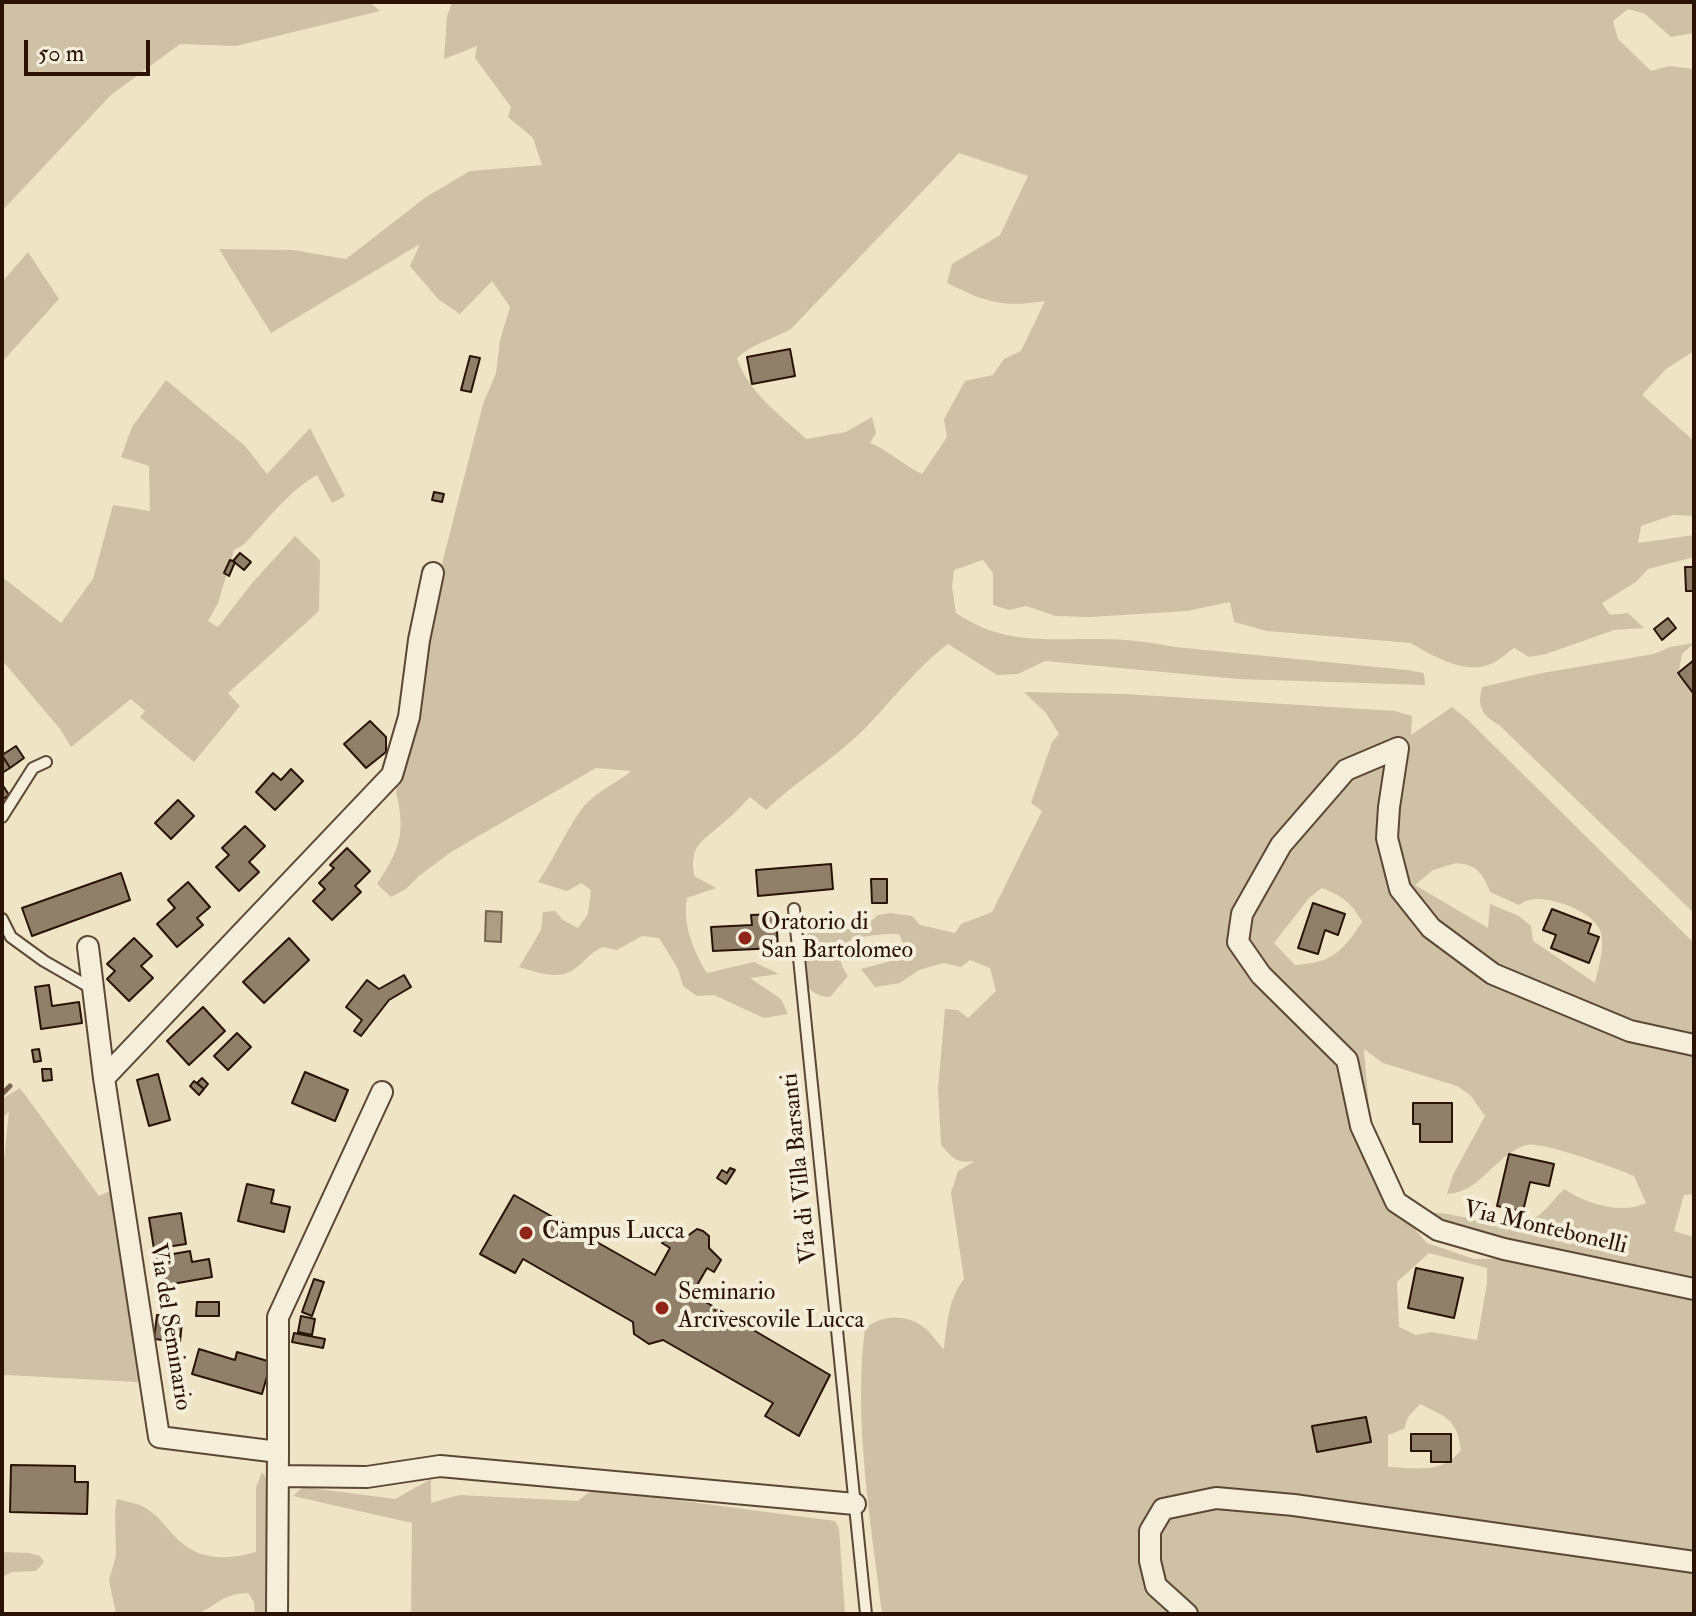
<!DOCTYPE html>
<style>
body{margin:0}
#map{position:relative;width:1696px;height:1616px;overflow:hidden;background:#efe5c6;font-family:"IM FELL Double Pica",serif}
canvas{display:block}
.frame{position:absolute;inset:0;border:4px solid #2a1204;pointer-events:none}
.scale{position:absolute;left:24px;top:40px;width:126px;height:36px;box-sizing:border-box;border:4px solid #2a1204;border-top:0;padding-left:10px;font-size:24px;line-height:28px;white-space:nowrap;color:#2a1204;-webkit-text-stroke:6px #f5eeda;paint-order:stroke}
</style>
<div id="map">
<canvas width="1696" height="1616"></canvas>
<div class="frame"></div>
<div class="scale">50 m</div>
</div>
<script>
const g = document.querySelector('canvas').getContext('2d');
g.lineJoin = 'round';
function fillPath(path, color) { g.fillStyle = color; g.fill(path, 'evenodd'); }
function stroke(path, color, width, dash) { g.strokeStyle = color; g.lineWidth = width; g.lineCap = dash ? 'butt' : 'round'; g.setLineDash(dash || []); g.stroke(path); }
function write(font, color, halo, rows, align = 'center') {
  g.font = font + ' "IM FELL Double Pica",serif'; g.lineWidth = 8; g.setLineDash([]); g.textBaseline = 'middle'; g.strokeStyle = halo; g.fillStyle = color; for (const [text, x, y, turn = 0] of rows) {
    g.save(); g.translate(x, y); g.rotate((+turn || 0) * Math.PI / 180); g.textAlign = isNaN(turn) ? turn : align; if (halo) g.strokeText(text, 0, 0); g.fillText(text, 0, 0); g.restore();
  }
}
const green = new Path2D(`
 M2,2H369L380,11L236,46L180,44L111,95L2,211Z
 M452,2H1694V33L1671,37L1645,14L1628,9L1613,21L1618,39L1651,71L1669,66L1694,69V351L1666,369L1642,395L1694,441V516L1673,515L1641,526L1638,543L1694,535V557L1648,569L1636,582L1602,603L1610,615L1628,613L1644,628L1614,630L1546,654L1529,657L1514,648C1506,654 1497,662 1488,665C1463,674 1431,655 1411,643L1267,631L1234,622L1230,602L1187,611L1090,617L1056,616L1026,606L1009,610L993,605V573L983,560L954,570L952,587L956,613C1005,646 1045,638 1101,639C1126,639 1150,642 1175,647L1407,670L1424,673L1425,685L1238,679L1045,661L1018,674L997,675L948,644C913,670 889,706 857,736C828,763 794,783 766,810L750,797C741,806 732,816 722,824C700,843 690,845 694,876L716,888L687,898C682,923 694,953 707,973L754,962L779,974L750,978L781,999L788,1014L764,1018L714,995L697,996L683,986L678,969L659,938L642,936L617,950L603,947C591,952 587,959 577,967C560,982 537,972 519,967L541,930L543,912L555,911L563,920L578,928L588,914L591,890L581,883L567,891L538,882C554,859 565,832 581,810C594,792 616,784 631,771L596,768L451,852L419,876L406,889L391,897L377,884C400,849 406,833 396,792L435,591L483,404L496,373L500,340L510,307L492,281L460,314L438,299L410,266L420,244L271,333L219,249L293,250L346,259L426,197L470,171L542,165L533,138L508,117L511,107L475,58L477,46L444,59L447,17ZM959,153L1028,176L1000,235L952,264L947,283C986,302 1001,308 1045,301L1021,351L1004,359L993,375L965,381L944,419L947,437L922,474C903,465 890,451 870,443L876,433L872,417L846,432L806,439C781,415 748,393 737,358C752,344 773,339 791,329Z
 M28,252L59,299L2,362V282Z
 M166,380L245,446L267,474L310,428L345,496L332,503L317,475C295,487 275,510 258,529C249,538 246,545 234,550L218,603L208,621L218,627L253,582L295,536L320,560L319,611L228,693L240,706L194,762L140,717L145,711L131,699L71,747L60,729L2,660V577L61,623L93,579L113,505L150,511L149,466L121,457L132,427Z
 M1694,643L1682,654L1679,671L1694,687V913L1499,725C1482,715 1477,707 1482,687L1542,673L1654,654L1670,647Z
 M1024,692L1125,694L1395,711L1412,716L1411,735L1452,707L1468,720L1694,943V1194L1684,1195L1674,1231L1694,1237V1614H882C871,1523 853,1420 865,1328C883,1315 907,1313 926,1329C933,1335 938,1344 944,1349C947,1324 948,1300 964,1279L951,1193L958,1171L975,1161C956,1164 953,1158 941,1145L938,1089L945,1009L958,1010L968,1018L996,991L990,968L970,960L961,967L944,963L919,970L900,983L875,987L861,969L909,956L899,934C879,934 854,935 838,948L842,966L848,976L830,997C798,996 802,965 802,940L816,925L824,933L865,926L878,915L890,913L912,916L920,925L955,933L961,924L992,912L1042,811L1031,803L1052,742L1059,734L1046,713ZM1456,863C1477,865 1483,873 1490,892L1519,905C1523,903 1526,900 1530,900C1549,895 1596,912 1601,933C1605,947 1598,970 1595,983L1533,941L1531,926L1519,916L1490,904L1488,928L1415,885L1433,870ZM1322,888C1342,896 1352,903 1362,922C1342,952 1332,963 1295,965L1274,943L1309,898ZM1364,1049L1383,1063L1457,1086L1470,1095L1485,1116L1453,1175L1447,1194C1472,1192 1481,1177 1499,1162C1505,1156 1518,1147 1526,1145C1539,1140 1619,1169 1634,1176L1646,1203C1621,1215 1587,1204 1564,1189C1555,1198 1547,1209 1537,1217C1511,1237 1459,1210 1426,1213L1437,1227L1523,1258L1474,1259L1427,1243L1396,1208L1371,1132ZM1429,1253L1487,1268V1284L1477,1340L1431,1332L1416,1335L1399,1327L1397,1282ZM1420,1404C1446,1417 1457,1419 1461,1450C1443,1474 1416,1468 1388,1467V1435L1404,1429L1408,1417Z
 M20,1088L99,1196L110,1191L142,1380L137,1382L6,1375L2,1377V1178L9,1112L2,1118V1099Z
 M262,1472L268,1481L265,1614H255L254,1602L248,1593C221,1593 216,1608 195,1614C176,1616 137,1614 116,1614L109,1580L116,1555L115,1511L117,1499C128,1502 138,1503 147,1509C162,1518 170,1534 183,1544C204,1561 232,1559 256,1552V1487Z
 M431,1479V1503L459,1495L578,1501L593,1489L835,1521L839,1528L845,1614H411L412,1523L293,1496L303,1487L395,1499Z
 M2,1552L29,1553L40,1556L44,1562L36,1571L12,1572L2,1577Z`);
const water = new Path2D(`
 M486,911L502,912L501,942L485,941Z`);
const stream = new Path2D(`
 M2,1094L10,1086`);
const building = new Path2D(`
 M790,349L795,376L752,384L747,357Z
 M470,356L480,358L471,392L461,390Z
 M434,492L444,494L442,502L432,500Z
 M240,553L251,562L244,570L233,561Z
 M230,560L235,562L229,576L224,573Z
 M1685,567H1694V591H1686Z
 M1668,618L1676,628L1662,640L1654,629Z
 M1694,660V692L1693,693L1678,673Z
 M370,721L386,737V752L366,768L344,744Z
 M16,746L24,758L10,768L2,755Z
 M2,755L10,768L2,773Z
 M291,769L303,781L275,810L256,792L273,773L281,780Z
 M2,784L9,795L2,800L4,803L2,804Z
 M178,800L194,816L171,839L155,823Z
 M245,826L265,846L249,862L259,872L239,891L216,867L229,855L222,848Z
 M347,848L370,871L355,886L361,892L332,920L313,901L325,889L319,883L334,868L330,865Z
 M831,864L833,889L758,896L756,870Z
 M121,873L130,900L32,936L22,908Z
 M871,879H887V903H872Z
 M188,882L210,907L197,918L203,925L177,947L157,924L175,908L168,900Z
 M1313,903L1345,914L1338,935L1325,930L1318,954L1298,948Z
 M1552,909L1591,924L1588,933L1599,937L1589,963L1551,948L1556,935L1543,930Z
 M776,914L778,948L713,951L711,927L752,925L751,915Z
 M134,938L152,956L141,966L153,978L129,1001L107,979L115,971L107,964Z
 M289,938L309,960L264,1003L243,982Z
 M404,975L411,987L389,1000L361,1036L354,1031L362,1020L346,1007L367,980L379,989Z
 M49,985L52,1006L79,1002L82,1023L41,1029L35,987Z
 M203,1007L225,1031L189,1065L167,1041Z
 M237,1033L251,1047L228,1070L214,1056Z
 M39,1049L41,1061L34,1062L32,1050Z
 M42,1069H51L52,1080L43,1081Z
 M305,1072L348,1090L335,1121L292,1103Z
 M158,1074L170,1120L149,1126L137,1080Z
 M202,1078L208,1084L204,1089L197,1083Z
 M194,1081L204,1089L199,1095L190,1086Z
 M1413,1103H1452V1142H1420V1124H1413Z
 M1509,1154L1554,1164L1549,1186L1530,1182L1523,1211L1497,1206Z
 M730,1168L735,1170L726,1184L717,1178L722,1170L727,1173Z
 M247,1184L274,1190L271,1203L290,1207L284,1232L238,1221Z
 M514,1195L655,1275L670,1248L662,1243L670,1230L686,1237L697,1229L703,1231L709,1236V1248L721,1260L714,1272L707,1268L692,1294L830,1375L799,1436L765,1416L773,1403L663,1340L649,1344L634,1334L633,1322L523,1259L515,1273L480,1254Z
 M181,1213L186,1244L154,1249L149,1218Z
 M190,1251L192,1262L209,1259L212,1277L161,1286L156,1257Z
 M1416,1268L1463,1278L1454,1318L1408,1308Z
 M314,1279L324,1282L312,1316L302,1312Z
 M197,1302H219V1316H196Z
 M157,1315L178,1317L177,1322H182L180,1342L154,1339Z
 M301,1316L315,1319L312,1335L298,1332Z
 M294,1333L325,1339L323,1348L292,1342Z
 M199,1349L235,1360L237,1352L271,1362L262,1394L192,1374Z
 M1366,1417L1371,1442L1317,1452L1312,1426Z
 M1411,1434H1451V1462H1431V1451H1411Z
 M11,1465L75,1466V1482H88L87,1514L10,1512Z`);
const service = new Path2D(`
 M2,817L33,768L46,762
 M794,909L866,1614
 M2,919L11,937L44,961L91,988`);
const minor = new Path2D(`
 M88,947L104,1078L159,1437L278,1452L277,1614
 M1694,1045L1630,1031L1493,974L1431,928L1400,889L1387,838L1389,807L1398,748L1346,770L1281,845L1242,914L1238,942L1261,975L1347,1060L1361,1126L1396,1202L1438,1230L1504,1249L1694,1289
 M104,1078L392,775L409,717L419,640L433,573
 M278,1452V1317L382,1092
 M278,1476L367,1477L440,1466L855,1504
 M1187,1614L1156,1586L1150,1561V1531L1163,1509L1216,1498L1294,1505L1694,1562`);
const markers = [
 [745,938,8,"#8f2418"],
 [526,1233,8,"#8f2418"],
 [662,1308,8,"#8f2418"]
];
const poiNames = [
 ["Oratorio di",761,924],
 ["San Bartolomeo",761,952],
 ["Campus Lucca",542,1233],
 ["Seminario",678,1294],
 ["Arcivescovile Lucca",678,1322]
];
const streetNames = [
 ["Via di Villa Barsanti",801,1168,-96],
 ["Via Montebonelli",1545,1229,13],
 ["Via del Seminario",169,1327,81]
];
fillPath(green, '#cec1a5');
fillPath(water, '#ac9d84');
stroke(water, '#786551', 2);
stroke(stream, '#786551', 5);
fillPath(building, '#908069');
stroke(building, '#2a1204', 2);
stroke(service, '#5b4734', 14);
stroke(minor, '#5b4734', 24);
stroke(service, '#f5eeda', 10);
stroke(minor, '#f5eeda', 20);
for (const [x, y, r, color] of markers) { const dot = new Path2D(); dot.arc(x, y, r, 0, 2 * Math.PI); g.fillStyle = color; g.fill(dot); stroke(dot, '#f5eeda', 3); }
write('24px', '#2a1204', '#f5eeda', poiNames, 'left');
write('24px', '#2a1204', '#f5eeda', streetNames);
</script>
